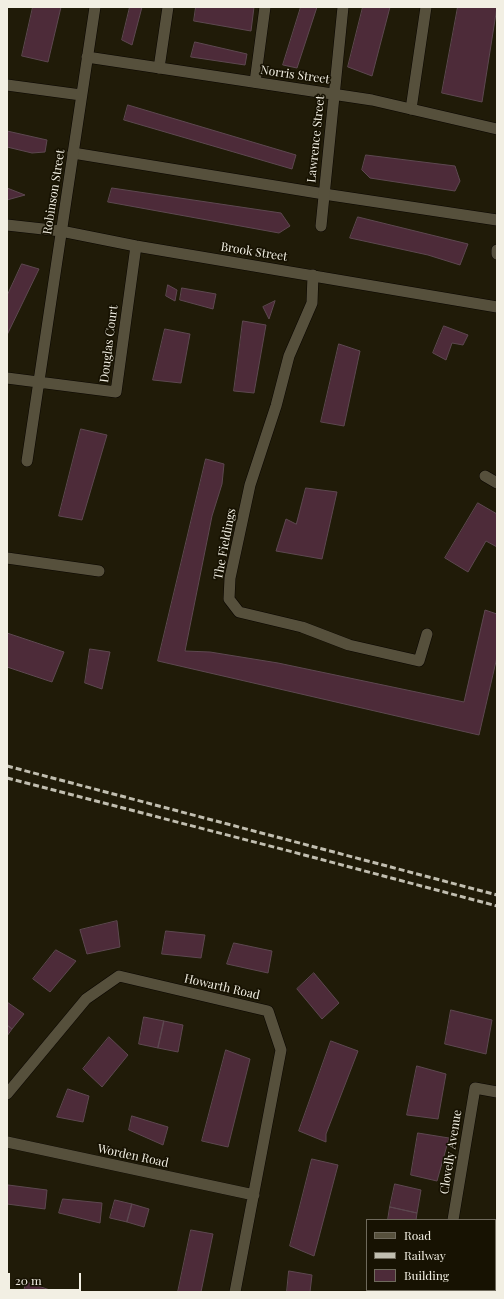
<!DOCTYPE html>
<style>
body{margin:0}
#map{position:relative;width:504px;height:1299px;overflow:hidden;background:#201b08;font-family:"Playfair Display",serif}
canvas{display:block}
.frame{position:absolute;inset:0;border:8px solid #f2efe3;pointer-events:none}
.legend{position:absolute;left:366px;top:1219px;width:130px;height:72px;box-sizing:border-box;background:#171202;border:1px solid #6f6a5c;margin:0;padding:5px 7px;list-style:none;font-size:12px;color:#f2efe3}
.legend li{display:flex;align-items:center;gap:8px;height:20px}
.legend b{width:20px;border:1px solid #6f6a5c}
.scale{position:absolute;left:8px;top:1273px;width:73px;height:18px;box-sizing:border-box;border:2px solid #f2efe3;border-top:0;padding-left:5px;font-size:12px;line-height:14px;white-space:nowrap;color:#f2efe3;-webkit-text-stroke:3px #171202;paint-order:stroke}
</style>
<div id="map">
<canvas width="504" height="1299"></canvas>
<div class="frame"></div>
<ul class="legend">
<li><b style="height:5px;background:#56503c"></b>Road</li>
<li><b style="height:5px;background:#c1beb0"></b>Railway</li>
<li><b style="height:11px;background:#4d2b39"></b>Building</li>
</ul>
<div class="scale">20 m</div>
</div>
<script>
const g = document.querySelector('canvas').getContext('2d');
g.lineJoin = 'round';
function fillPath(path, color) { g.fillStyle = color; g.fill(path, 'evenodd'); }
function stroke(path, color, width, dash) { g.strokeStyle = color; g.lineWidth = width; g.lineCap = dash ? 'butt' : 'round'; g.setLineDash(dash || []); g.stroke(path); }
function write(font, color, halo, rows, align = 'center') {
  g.font = font + ' "Playfair Display",serif'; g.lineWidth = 3.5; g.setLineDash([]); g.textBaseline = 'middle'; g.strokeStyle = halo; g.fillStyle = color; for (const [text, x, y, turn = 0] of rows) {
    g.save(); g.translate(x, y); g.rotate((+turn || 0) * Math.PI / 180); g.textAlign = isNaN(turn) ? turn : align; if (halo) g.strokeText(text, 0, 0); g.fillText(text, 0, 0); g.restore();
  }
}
const building = new Path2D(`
 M33,7H61L48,62L22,56Z
 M130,7H142L132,45L122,40Z
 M196,7H254L251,31L194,21Z
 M301,7H317L297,68L283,65Z
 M363,7H390L372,76L348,67Z
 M458,7H497L482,102L442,93Z
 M195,42L247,54L245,65L191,57Z
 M128,105L296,155L292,169L124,120Z
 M7,131L47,140L45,152L32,153L7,147Z
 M366,155L455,166L460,181L455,191L370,178L362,170Z
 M7,188L25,195L7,200Z
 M112,188L281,213L290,226L279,233L108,202Z
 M358,217L468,244L460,265L428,255L350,238Z
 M22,264L39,269L7,335V296Z
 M168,285L177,290L175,301L166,296Z
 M182,288L216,294L213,309L180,300Z
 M275,301L269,319L263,307Z
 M243,321L266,325L254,393L234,391Z
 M444,326L468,335L463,345L452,343L446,360L433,353Z
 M165,329L190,334L181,383L153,380Z
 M339,344L360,351L344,426L321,422Z
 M81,429L107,435L82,520L59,516Z
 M206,459L224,464L222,484L212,516L185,651L210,652L278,663L464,702L485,610L497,614V657L479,735L158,661Z
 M306,488L337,492L322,559L276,551L286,519L296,524Z
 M478,503L497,514V547L486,541L468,572L445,558Z
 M7,633L64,652L52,682L7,667Z
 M90,649L110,652L102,689L85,683Z
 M117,921L120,947L87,954L80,930Z
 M166,931L205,935L201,958L162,954Z
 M234,943L272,951L268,973L227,964Z
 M56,950L76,961L50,992L33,979Z
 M314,973L339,1003L322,1019L297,989Z
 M7,1002L24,1014L12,1029L7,1025Z
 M451,1010L492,1020L486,1054L445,1044Z
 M144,1017L164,1021L158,1048L139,1044Z
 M164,1021L183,1025L178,1052L158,1048Z
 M7,1025L12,1029L7,1036Z
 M109,1037L128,1055L102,1087L83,1069Z
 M331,1041L358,1051L326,1134V1142L299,1131Z
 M226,1050L250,1059L228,1147L202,1141Z
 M417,1066L446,1074L438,1119L407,1115Z
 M68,1089L89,1096L83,1122L57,1117Z
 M132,1116L168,1127L163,1145L129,1130Z
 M418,1133L449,1138L437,1181L411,1175Z
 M312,1159L338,1165L314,1256L290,1246Z
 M395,1184L421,1190L417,1213L390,1207Z
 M8,1185L47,1190L45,1209L7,1204Z
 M63,1199L102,1203L100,1223L59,1213Z
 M115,1200L132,1204L127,1222L110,1218Z
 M132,1204L149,1209L144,1227L127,1222Z
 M390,1207L417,1213L416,1220H388Z
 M191,1230L213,1234L201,1292H178Z
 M497,1260V1292H489L490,1290H495V1268Z
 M289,1271L312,1275L310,1292H287Z
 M26,1282L56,1292H24Z`);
const service = new Path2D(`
 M159,68L168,7
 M255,82L265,7
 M411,109L426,7
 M73,153L324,194L497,220
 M485,476L497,483`);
const minor = new Path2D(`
 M87,57L372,100L497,129
 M7,85L81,95
 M7,225L61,231L136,246L497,307
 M321,226L343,7
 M497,254V250
 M313,275L312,303L289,356L276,406L250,485L230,578L229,599L239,612L302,627L349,645L419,661L427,634
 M7,378L116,392L136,246
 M27,461L95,7
 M7,558L99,571
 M7,1094L86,999L119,976L268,1011L281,1050L235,1292
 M7,1142L254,1195
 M453,1220L475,1088L497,1092
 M441,1292V1290`);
const rail = new Path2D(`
 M7,766L497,895
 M7,778L293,852L497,906`);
const streetNames = [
 ["Norris Street",295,75,8],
 ["Lawrence Street",316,139,-84],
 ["Robinson Street",54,192,-81],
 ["Brook Street",254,252,9],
 ["Douglas Court",109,344,-83],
 ["The Fieldings",225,544,-79],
 ["Howarth Road",222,987,13],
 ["Clovelly Avenue",451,1152,-81],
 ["Worden Road",133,1156,12]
];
fillPath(building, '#4d2b39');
stroke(building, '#5d4850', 1);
stroke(service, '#0a0600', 12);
stroke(minor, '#0a0600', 12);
stroke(service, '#56503c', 11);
stroke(minor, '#56503c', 11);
stroke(rail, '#c1beb0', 3, [6, 3]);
write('12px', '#f2efe3', '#171202', streetNames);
</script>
